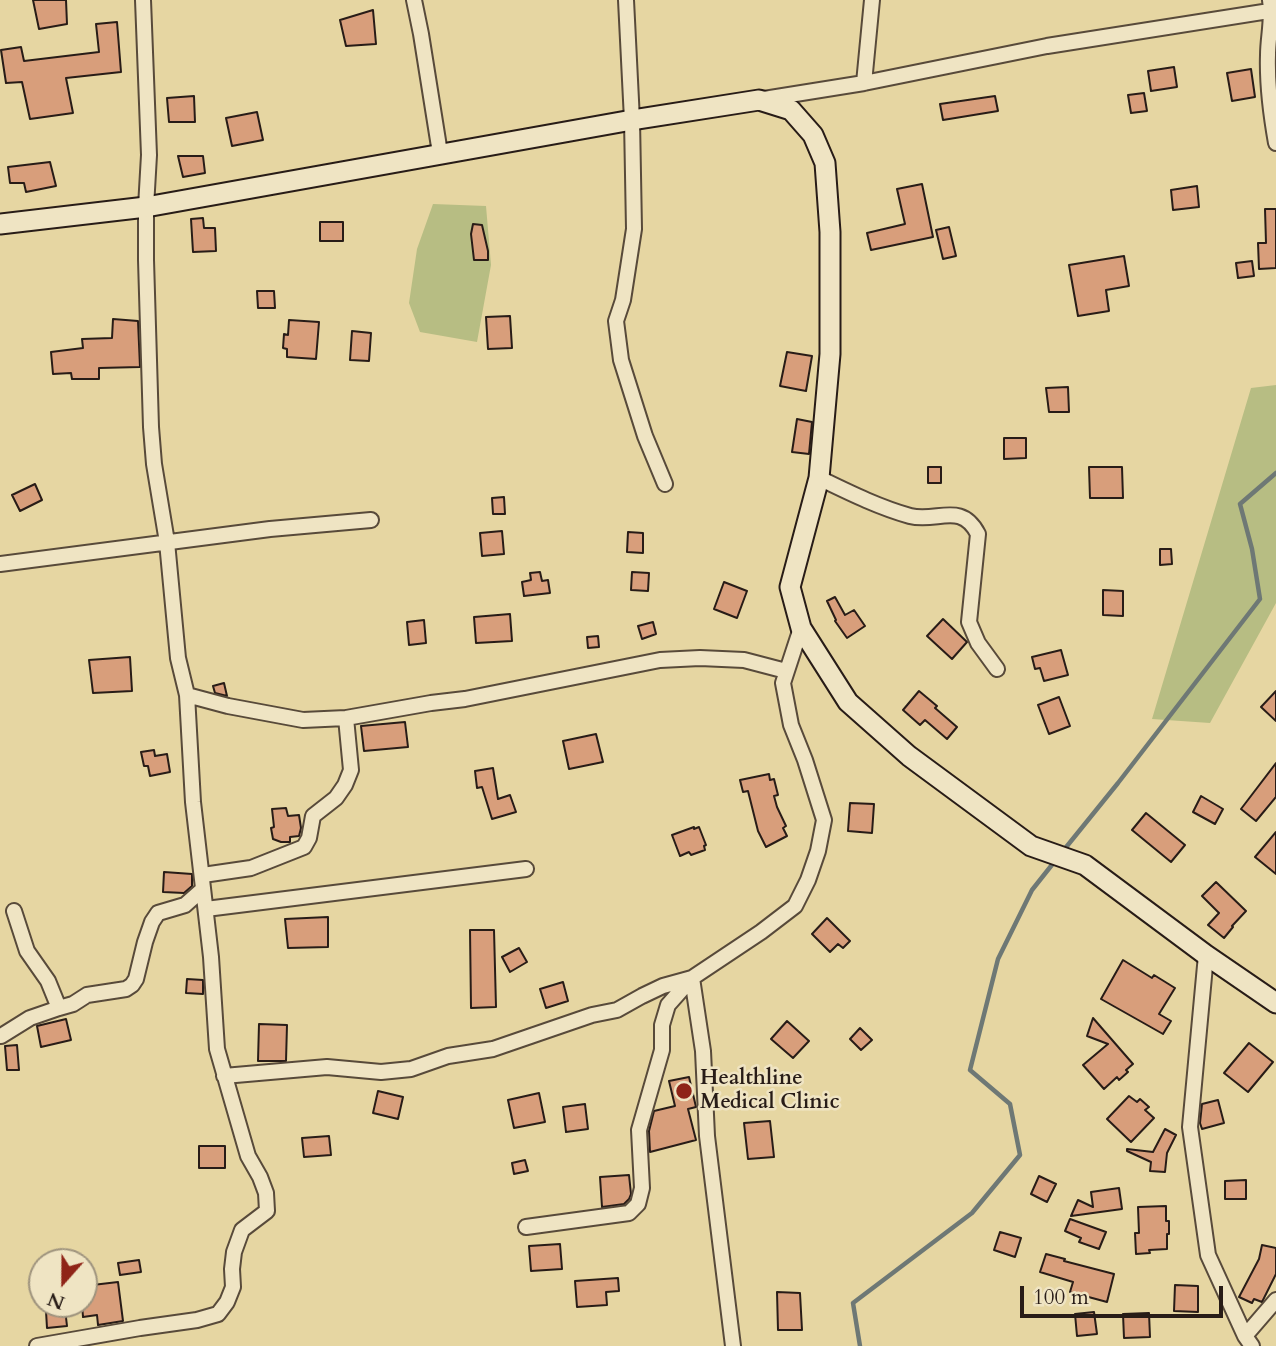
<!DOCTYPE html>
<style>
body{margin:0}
#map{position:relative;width:1276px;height:1346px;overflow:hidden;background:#e6d6a2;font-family:Cardo,serif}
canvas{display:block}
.north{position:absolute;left:28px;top:1248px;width:70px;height:70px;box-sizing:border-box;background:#efe4c3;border:2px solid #9f947e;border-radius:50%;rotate:201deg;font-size:19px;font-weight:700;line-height:28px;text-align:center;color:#281c17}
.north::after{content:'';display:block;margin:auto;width:24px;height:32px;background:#8f2418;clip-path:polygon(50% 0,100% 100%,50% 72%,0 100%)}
.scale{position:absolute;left:1020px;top:1286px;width:203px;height:32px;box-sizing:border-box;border:4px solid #281c17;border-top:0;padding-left:9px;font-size:21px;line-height:24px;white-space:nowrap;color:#281c17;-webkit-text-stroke:5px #efe4c3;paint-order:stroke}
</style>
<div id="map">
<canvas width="1276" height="1346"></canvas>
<div class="north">N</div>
<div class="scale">100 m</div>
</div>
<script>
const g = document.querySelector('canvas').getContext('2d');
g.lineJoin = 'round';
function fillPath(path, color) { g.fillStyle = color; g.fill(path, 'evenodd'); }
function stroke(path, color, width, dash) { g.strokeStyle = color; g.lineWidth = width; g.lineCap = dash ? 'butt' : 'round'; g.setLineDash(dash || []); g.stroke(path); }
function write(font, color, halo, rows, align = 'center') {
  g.font = font + ' Cardo,serif'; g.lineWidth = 5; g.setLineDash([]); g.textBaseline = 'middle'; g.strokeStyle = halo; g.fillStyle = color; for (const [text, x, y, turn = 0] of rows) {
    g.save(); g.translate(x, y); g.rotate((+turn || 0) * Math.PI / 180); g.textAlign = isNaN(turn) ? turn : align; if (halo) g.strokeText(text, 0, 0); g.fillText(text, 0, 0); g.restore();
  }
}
const green = new Path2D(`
 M433,204L486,206L491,265L477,342L420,332L409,303L417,249Z
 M1276,385V603L1210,723L1152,719L1251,388Z`);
const stream = new Path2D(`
 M1063,851L1118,783L1260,599L1252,549L1240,504L1276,473
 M860,1346L853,1303L972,1213L1020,1155L1010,1104L970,1070L998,959L1032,890L1055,861`);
const building = new Path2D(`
 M33,0H66L67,24L39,29Z
 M373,10L376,44L346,46L340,20Z
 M117,22L121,72L66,78L73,113L30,119L22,82L6,83L1,50L21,47L24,61L99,52L96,24Z
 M1174,67L1177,87L1151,91L1148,71Z
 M1251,69L1255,97L1232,101L1227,73Z
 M1144,93L1147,111L1131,113L1128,95Z
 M194,96L195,122H169L167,98Z
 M995,96L998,111L943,120L940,104Z
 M257,112L263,140L232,146L226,118Z
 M178,156H203L205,173L183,177Z
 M50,162L56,186L26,192L24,183H10L8,167Z
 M922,184L933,237L871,250L867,233L905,224L897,189Z
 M1197,186L1199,207L1173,210L1171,190Z
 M1265,209H1276V268L1259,269L1258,243H1266Z
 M203,218L204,228H215L216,251L193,252L191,219Z
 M320,222H343V241H320Z
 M473,224L482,225L488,251V260H474L471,234Z
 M949,227L956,256L943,259L936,230Z
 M1124,256L1129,286L1106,290L1109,311L1078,316L1069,265Z
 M1252,261L1254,276L1238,278L1236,263Z
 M257,291H274L275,308H258Z
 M510,316L512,348L488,349L486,317Z
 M113,319L138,321L140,367L99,368V379H72L71,373L53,374L51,352L83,348L82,339L112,338Z
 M289,320L319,322L316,359L287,357V349L283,348L284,334L288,335Z
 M352,331L371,333L369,361L350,360Z
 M787,352L812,356L806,391L780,386Z
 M1068,387L1069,412H1049L1046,388Z
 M797,419L812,422L809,454L792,452Z
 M1004,438H1026V458L1004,459Z
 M928,467H941V483H928Z
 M1089,467H1122L1123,498H1090Z
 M35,484L42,500L20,511L12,495Z
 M504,497L505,514H493L492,498Z
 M502,531L504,554L482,556L480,533Z
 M628,532L643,533V553L627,552Z
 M1160,549H1171L1172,564L1160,565Z
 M540,572L542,581L548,580L550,593L524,596L522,582L531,580L530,573Z
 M632,572L649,573L648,591L631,590Z
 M724,582L747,591L737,618L714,609Z
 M1103,590L1123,591V616L1103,615Z
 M835,597L845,615L854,610L865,626L847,638L835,621L836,620L827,601Z
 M510,614L512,641L476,643L474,617Z
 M943,619L967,642L952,659L927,636Z
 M424,620L426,643L409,645L407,622Z
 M653,622L656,634L642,639L638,626Z
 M598,636L599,647L588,648L587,637Z
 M1061,650L1068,675L1044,681L1040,668L1035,669L1032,657Z
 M130,657L132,691L93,693L89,660Z
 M224,683L227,696L215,693L213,686Z
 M919,691L937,706L935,708L957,727L947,739L925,720L920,725L903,710Z
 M1276,691V721L1261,707Z
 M1059,697L1070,726L1049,734L1038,705Z
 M405,722L408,747L364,751L361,726Z
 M596,734L603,762L569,769L563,741Z
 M154,750L155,756L167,754L170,772L150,776L148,766H144L141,752Z
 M1276,763V797L1256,821L1241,809Z
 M493,768L498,799L510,795L516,812L492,819L482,787L477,788L475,771Z
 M769,774L770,780L774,779L778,795L774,796L777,807L786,826L783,828L787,836L766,847L758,831L748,791L743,792L740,780Z
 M1201,796L1223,809L1215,824L1193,812Z
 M850,803L874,804L872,833L848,831Z
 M286,808L288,816L299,815L301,828L299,836L290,837V842H281L273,839L271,828L274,827L272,809Z
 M1146,813L1185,845L1171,862L1132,830Z
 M694,827V829L699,827L706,845L704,846L705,850L691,855L689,852L680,856L672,835Z
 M1276,832V874L1255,857Z
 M164,872L192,874V886L184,893L163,892Z
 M1216,882L1246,911L1232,926L1233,927L1224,938L1208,925L1219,913L1202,896Z
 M328,917V947L288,948L285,919Z
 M827,918L850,941L843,948L838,944L830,952L812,934Z
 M470,930H494L496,1007L471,1008Z
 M519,948L527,962L510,972L502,957Z
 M1123,960L1152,978L1154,975L1175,988L1159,1014L1171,1021L1163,1034L1101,999Z
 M187,979L203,980V994L186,993Z
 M563,982L568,1001L546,1008L540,989Z
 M1093,1018L1133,1064L1126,1070L1128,1072L1119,1080L1117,1077L1104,1089L1083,1065L1108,1044L1087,1036Z
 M66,1019L71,1040L41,1047L37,1026Z
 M787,1021L809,1041L793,1058L771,1039Z
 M259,1024L287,1025L286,1061H258Z
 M860,1028L872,1040L861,1050L850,1039Z
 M1249,1043L1273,1062L1248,1092L1224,1073Z
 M17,1045L19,1070H7L5,1046Z
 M689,1077L696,1107L688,1109L696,1140L650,1152L649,1131L654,1111L675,1106L669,1081Z
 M378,1091L403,1097L398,1119L373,1113Z
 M539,1093L545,1122L514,1128L508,1100Z
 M1129,1096L1137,1102L1140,1099L1149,1107L1145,1110L1154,1118L1131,1142L1107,1119Z
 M1218,1100L1224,1123L1202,1129L1200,1123L1202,1104Z
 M585,1104L588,1129L566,1132L563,1107Z
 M770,1121L774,1157L748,1159L744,1123Z
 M1165,1129L1176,1135L1167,1153L1165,1172L1150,1171L1151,1162L1127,1151V1149L1153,1152Z
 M329,1136L331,1155L304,1157L302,1138Z
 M199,1146H225V1168H199Z
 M525,1160L528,1171L514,1174L512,1163Z
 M629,1175L631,1194L629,1199L624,1204L602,1207L600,1177Z
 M1039,1176L1056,1184L1047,1202L1031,1194Z
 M1246,1180V1199H1225V1181Z
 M1119,1188L1122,1209L1071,1216L1078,1200L1093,1207L1091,1192Z
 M1166,1206V1221H1169V1234H1167V1249L1149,1250L1150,1253L1136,1254L1135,1233H1139L1138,1207Z
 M1070,1219L1106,1232L1099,1249L1079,1242L1081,1238L1065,1231Z
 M1000,1232L1021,1238L1015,1257L994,1250Z
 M560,1244L562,1269L531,1271L529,1246Z
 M1262,1245L1276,1248V1274L1262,1302L1254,1299L1252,1303L1239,1297L1259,1259Z
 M1046,1254L1065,1259L1064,1261L1114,1274L1107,1302L1070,1292L1073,1282L1040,1272Z
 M139,1260L141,1272L120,1275L118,1263Z
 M618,1278L619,1291L606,1292L607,1305L577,1307L575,1281Z
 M118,1282L123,1321L98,1325L97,1315L83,1317L82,1304H84V1286Z
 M1175,1285L1198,1286V1312L1174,1311Z
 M777,1292L800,1293L802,1330H778Z
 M65,1309L67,1326L47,1328L46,1311Z
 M1094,1312L1097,1334L1077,1336L1075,1314Z
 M1149,1313L1150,1337L1124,1338L1123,1314Z`);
const minor = new Path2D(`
 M414,0L421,34L440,153
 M626,0L632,120L634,229L623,300L616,321L621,360L645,436L665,484
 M1270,0C1273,19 1268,37 1268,55C1267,84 1271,115 1276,143
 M864,83L872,0
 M764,99L864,83L1047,46L1276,10
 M819,478C848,492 878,507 910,516C937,523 961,501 978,534L969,622L978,643L997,669
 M0,564L270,529L371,520
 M187,695L228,706L303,720L346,718L431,703L465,699L660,660L700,658L744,660L786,671
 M203,875L251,868L304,847L309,838L313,816L336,798L345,785L351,770L346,718
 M206,909L526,869
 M14,911L27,951L48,981L59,1008
 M1206,955L1190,1127L1208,1255L1245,1336L1252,1346
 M1,1036L30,1018L59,1008L73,1004L87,995L126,989L132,985L136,979L145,942L152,922L158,913L185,905L203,889
 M224,1076L327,1067L381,1072L411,1069L448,1056L493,1049L592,1015L617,1010L642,996L663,986L692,978L703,1051L707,1136L733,1346
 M526,1227L629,1213L638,1204L642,1188L639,1130L662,1050V1025L668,1005L692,978L761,932L795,906L808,880L818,851L824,820L805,760L791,725L783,683L801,628
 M1245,1336L1276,1300
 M37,1346L140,1328L197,1320L218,1314L227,1302L233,1287L232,1269L234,1252L242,1230L267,1211L266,1193L260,1177L248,1156L217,1049L211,957L193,802L187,695L178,658L167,542L154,464L151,427L146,260V207L149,155L143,0`);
const secondary = new Path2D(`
 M0,224L146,207L632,120L759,100L791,110L813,135L825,163L830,232V354L819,478L790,587L801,628L848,702L909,756L1031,846L1085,865L1206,955L1276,1003`);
const markers = [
 [684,1091,9,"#8f2418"]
];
const poiNames = [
 ["Healthline",700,1079],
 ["Medical Clinic",700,1103]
];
fillPath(green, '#b7bd83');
stroke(stream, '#6e7875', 4.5);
fillPath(building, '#d89e7b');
stroke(building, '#281c17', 2);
stroke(minor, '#584a3a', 18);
stroke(secondary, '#281c17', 23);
stroke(minor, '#efe4c3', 14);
stroke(secondary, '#efe4c3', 19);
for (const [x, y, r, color] of markers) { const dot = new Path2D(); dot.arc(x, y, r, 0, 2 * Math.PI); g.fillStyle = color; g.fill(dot); stroke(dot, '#efe4c3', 2.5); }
write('bold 21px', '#281c17', '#efe4c3', poiNames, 'left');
</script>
